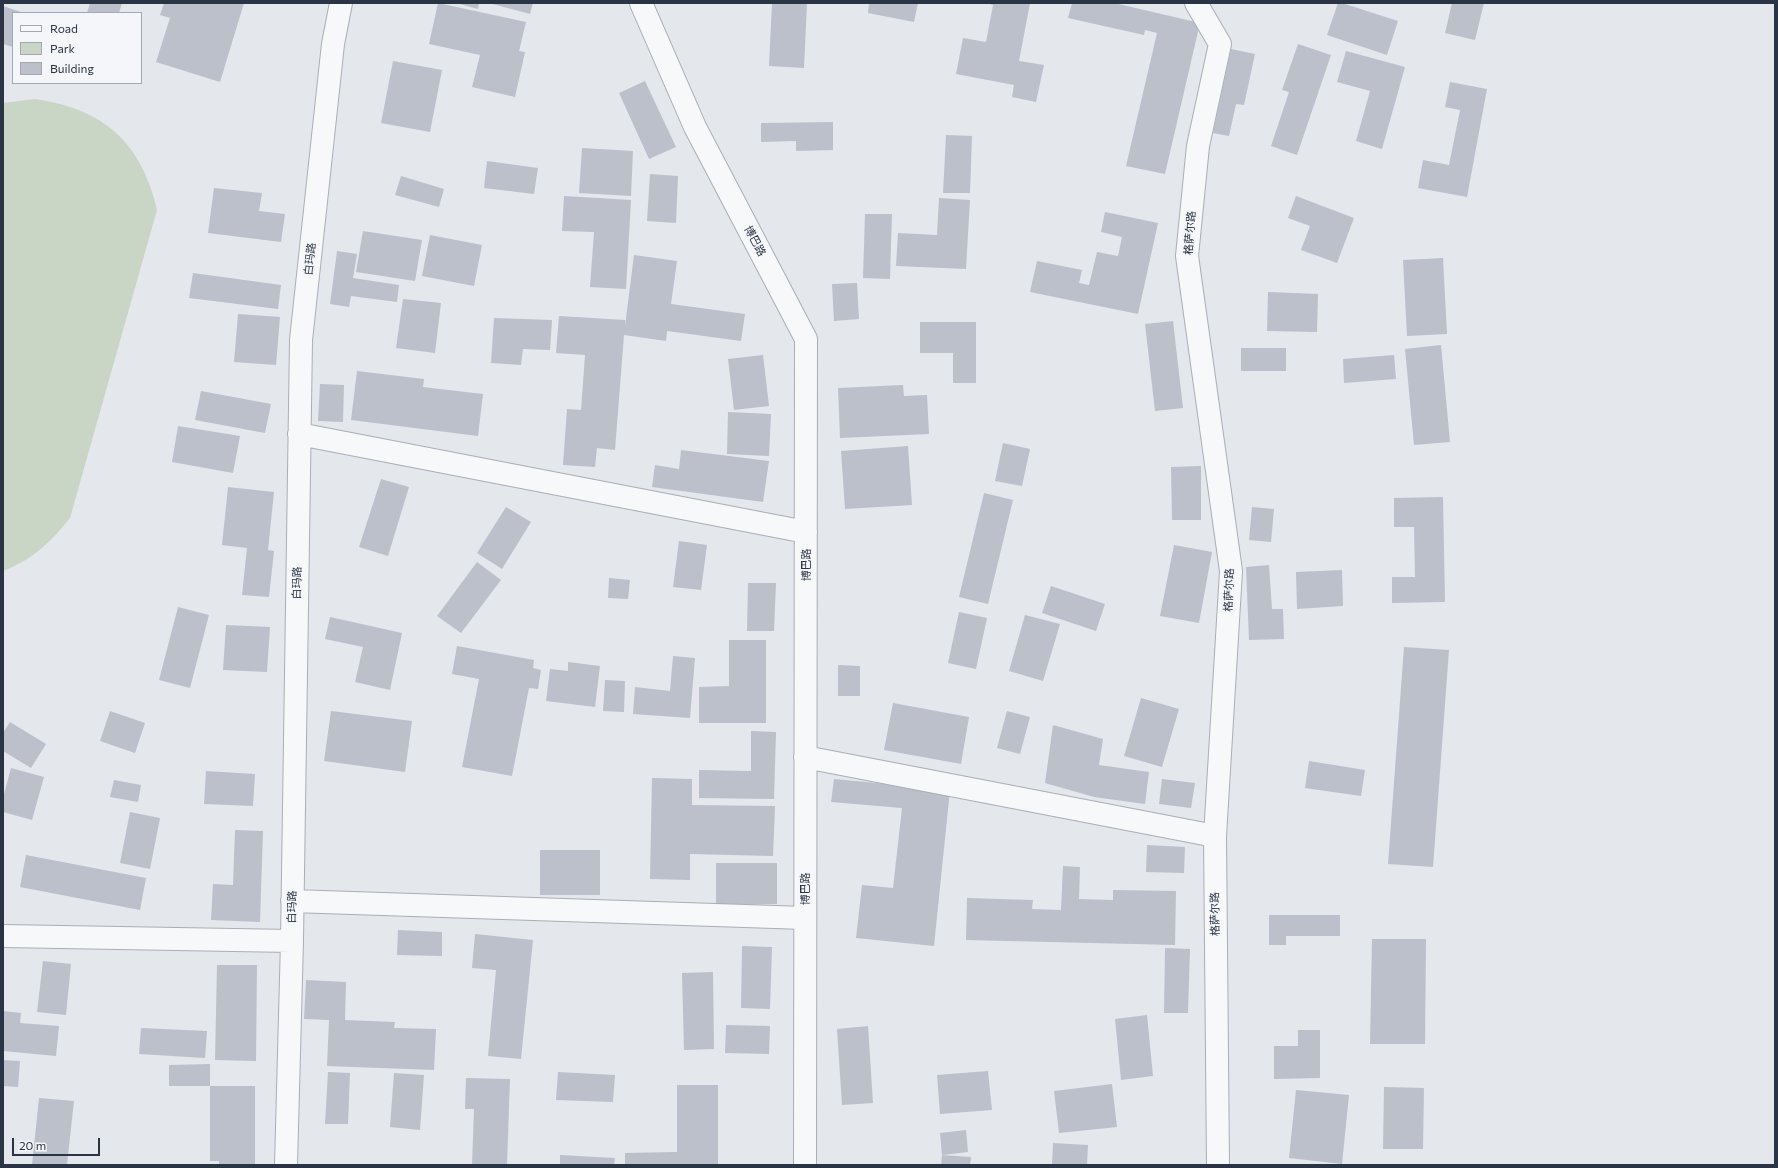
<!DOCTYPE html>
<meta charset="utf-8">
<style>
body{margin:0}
#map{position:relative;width:1778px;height:1168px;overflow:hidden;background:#e4e7ec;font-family:Commissioner,sans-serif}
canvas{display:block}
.frame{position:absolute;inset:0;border:4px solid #2b3445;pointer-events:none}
.legend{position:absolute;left:12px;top:12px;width:130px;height:72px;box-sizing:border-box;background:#f4f6f9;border:1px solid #a4a8b1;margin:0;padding:5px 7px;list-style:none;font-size:12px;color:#2b3445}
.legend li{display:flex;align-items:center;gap:8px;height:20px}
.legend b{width:20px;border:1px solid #a4a8b1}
.scale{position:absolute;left:12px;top:1138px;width:88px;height:18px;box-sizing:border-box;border:2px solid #2b3445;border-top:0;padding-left:5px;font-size:12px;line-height:14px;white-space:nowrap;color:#2b3445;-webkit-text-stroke:3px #f4f6f9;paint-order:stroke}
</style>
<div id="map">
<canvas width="1778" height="1168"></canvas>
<div class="frame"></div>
<ul class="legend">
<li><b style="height:5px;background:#f7f8fa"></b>Road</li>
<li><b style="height:11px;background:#c9d6c5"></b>Park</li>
<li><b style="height:11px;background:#bbc0ca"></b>Building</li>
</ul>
<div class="scale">20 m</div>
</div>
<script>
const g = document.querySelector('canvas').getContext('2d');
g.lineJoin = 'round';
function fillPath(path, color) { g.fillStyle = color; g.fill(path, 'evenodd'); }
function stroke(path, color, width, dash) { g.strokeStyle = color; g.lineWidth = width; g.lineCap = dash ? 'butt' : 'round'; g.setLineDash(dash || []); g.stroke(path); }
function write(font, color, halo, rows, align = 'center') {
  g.font = font + ' Commissioner,"Noto Sans SC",sans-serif'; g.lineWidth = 3.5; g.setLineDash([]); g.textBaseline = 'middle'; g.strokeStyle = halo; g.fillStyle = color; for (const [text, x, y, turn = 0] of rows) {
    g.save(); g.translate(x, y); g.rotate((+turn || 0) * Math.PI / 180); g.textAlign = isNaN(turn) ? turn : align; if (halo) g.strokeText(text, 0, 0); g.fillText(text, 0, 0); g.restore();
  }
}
const green = new Path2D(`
 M35,99C104,109 141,142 157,210L70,518C50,543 33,559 3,571V103Z`);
const building = new Path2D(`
 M90,3H122L119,13H87Z
 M164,3H244L220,82L156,62L170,18L160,15Z
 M438,3L526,22L519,51L525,52L515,97L472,87L480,55L429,44Z
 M456,3H479L478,9Z
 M489,3H533L530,14Z
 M772,3H807L804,68L769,66Z
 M869,3H918L914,22L868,13Z
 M987,3H1030L1019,61L1044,65L1036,102L1012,97L1014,85L956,74L963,38L986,42L993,5Z
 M1072,3H1114L1200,23L1165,174L1126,166L1157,33L1145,30L1144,35L1068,18Z
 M1338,3H1342L1398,21L1387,55L1327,35Z
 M1452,3H1484L1475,40L1445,33Z
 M3,6L24,13H13V47L3,44Z
 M1298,44L1331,55L1297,155L1271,146L1289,92L1282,90Z
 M1231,49L1255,54L1244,105L1236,104L1229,136L1213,133Z
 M1346,51L1405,67L1382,149L1356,141L1370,91L1337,82Z
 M393,61L442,70L430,132L381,123Z
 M645,81L676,147L649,159L619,93Z
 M1450,82L1487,89L1467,197L1418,188L1423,160L1449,165L1460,110L1445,107Z
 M833,122V150L796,151V141L761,142V123Z
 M946,135L972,136L970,193H943Z
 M582,148L633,151L631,196L579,193Z
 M487,161L538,168L534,194L484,188Z
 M650,174L678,176L676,223L647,221Z
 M401,176L444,189L439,207L395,195Z
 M214,188L262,193L259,211L285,214L281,242L208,233Z
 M564,196L631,200L626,289L590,287L594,232L562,231Z
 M1296,196L1354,218L1337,263L1301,250L1310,226L1288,218Z
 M939,198L970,200L966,269L896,266L898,233L937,235Z
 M1105,212L1158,223L1138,314L1030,292L1037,261L1082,270L1079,283L1089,285L1097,252L1118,256L1122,237L1101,232Z
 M865,214H892L890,279L863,278Z
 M363,231L422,240L415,281L356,272Z
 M430,235L482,245L474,286L422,276Z
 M337,251L357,254L353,278L399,285L397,302L351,296L349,307L330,304Z
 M634,255L677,261L671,304L745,314L741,341L667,331L666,341L624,335L615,450L597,448L595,467L563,465L567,409L581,410L585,355L556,353L559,316L625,320V326Z
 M1443,258L1447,334L1407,336L1403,260Z
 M193,273L281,285L278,309L189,298Z
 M857,283L859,319L834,321L832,284Z
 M1268,292L1318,294L1317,332L1267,331Z
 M403,299L441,303L435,353L396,348Z
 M238,314L280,317L276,365L234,362Z
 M494,318L552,320L550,350L523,349L521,365L491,363Z
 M1173,321L1183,408L1155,411L1145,324Z
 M920,322H976V383H953V353H920Z
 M1441,345L1450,442L1414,445L1405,349Z
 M1241,348H1286V371H1241Z
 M763,355L769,406L734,410L728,359Z
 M1394,355L1396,379L1344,383L1343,359Z
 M357,371L424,379L423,387L483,394L478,436L351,420Z
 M320,384L344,385L343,422L318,421Z
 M903,385L904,396L927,395L929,434L840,438L838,388Z
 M201,391L271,404L265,433L195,420Z
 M728,412L771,414L769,456L727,454Z
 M178,426L240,436L233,473L172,462Z
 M1003,443L1030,449L1022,486L995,481Z
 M908,446L912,505L845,509L841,451Z
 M681,450L769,461L763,502L652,487L655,465L679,469Z
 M1201,466V520H1172L1171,467Z
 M381,479L409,487L388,556L359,547Z
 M228,487L274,492L268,550L274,551L269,597L242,595L247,548L222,545Z
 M984,493L1013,500L988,604L959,597Z
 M1443,497L1445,602L1392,603V577H1415L1414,527H1394V498Z
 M506,507L531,522L502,569L477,553Z
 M1252,507L1274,509L1271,542L1249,540Z
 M679,541L707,545L701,590L673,587Z
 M1174,545L1212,552L1199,623L1160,616Z
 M477,562L501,580L461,633L437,616Z
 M1269,565L1272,609H1283L1284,639L1249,640L1246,567Z
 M1342,570L1343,606L1297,609L1296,572Z
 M609,578L630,580L628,599L608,598Z
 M748,583H776L774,631H747Z
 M1051,586L1105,604L1096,631L1042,613Z
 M178,607L209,615L190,688L159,680Z
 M959,612L987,618L976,669L948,663Z
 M1025,615L1060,624L1043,681L1009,671Z
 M330,617L402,633L390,690L355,682L363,647L325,639Z
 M226,625L270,627L267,672L223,670Z
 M729,640H766V723H699V687L729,686Z
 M457,646L534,660L533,668L541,670L538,689L529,688L512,776L462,767L479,679L452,674Z
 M1404,647L1449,650L1433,867L1388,864Z
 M673,656L695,658L690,718L633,714L635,687L670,691Z
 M568,662L600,666L595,707L546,701L550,669L568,671Z
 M838,665L860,666V696H838Z
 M605,680L625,681L624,712L603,711Z
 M1141,698L1179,709L1162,767L1124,756Z
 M893,703L969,717L961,764L884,750Z
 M110,711L145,723L135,753L100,741Z
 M331,711L412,721L405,772L324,761Z
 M1007,711L1030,717L1020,754L997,748Z
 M10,722L46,744L31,768L3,751V733Z
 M1053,725L1103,739L1099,765L1149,772L1145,804L1094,797L1045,783Z
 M751,731L776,732L774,799L699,798V770L751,771Z
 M1309,761L1365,770L1361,796L1305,788Z
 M11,768L44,777L32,820L3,812V798Z
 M206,771L255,774L253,806L204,804Z
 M652,778L692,779V805L775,806L773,856L690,854V880L650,879Z
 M834,779L950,790L934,946L856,938L862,885L893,888L902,808L831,802Z
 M1162,779L1195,783L1191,808L1159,804Z
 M114,780L141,785L138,802L110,797Z
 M130,812L160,818L150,869L120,863Z
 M235,830L263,831L260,922L211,920L213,884L233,885Z
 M1147,845L1185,847L1184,873L1146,872Z
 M540,850H600V895H540Z
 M26,855L146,878L140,910L20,887Z
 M716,863H777V904L716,905Z
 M1063,866L1080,867L1079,899L1113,900V890L1176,891L1175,945L966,940L967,898L1033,900L1032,909L1061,910Z
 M1269,915H1340V936H1286V945H1269Z
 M398,930L442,932V956L397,955Z
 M475,934L533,940L521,1059L488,1056L496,970L472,968Z
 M1372,939H1426L1425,1044H1370Z
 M742,946L772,947L770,1009L741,1008Z
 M1165,948L1190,949L1188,1013H1164Z
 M43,961L71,964L66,1015L37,1012Z
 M217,965H257L256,1061L215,1060Z
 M713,972L714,1049L684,1050L682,973Z
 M306,980L346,982L345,1020L395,1022L394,1028L436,1029L434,1070L327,1066L329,1020L304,1019Z
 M3,1011L21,1013L20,1023L59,1026L56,1056L3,1051Z
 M1147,1015L1153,1076L1121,1080L1115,1019Z
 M726,1025L770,1026L769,1054L725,1053Z
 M868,1026L873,1103L842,1105L837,1029Z
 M141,1028L207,1031L205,1058L139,1054Z
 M1298,1030H1320V1078L1274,1079V1046H1298Z
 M3,1060L20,1061L18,1087L3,1086Z
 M210,1064V1086H255V1165H219V1161H210V1086H169V1065Z
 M988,1071L992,1110L940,1114L937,1075Z
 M328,1072L350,1073L348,1124H325Z
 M558,1072L615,1075L613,1102L556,1100Z
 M394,1073L424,1075L420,1130L390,1127Z
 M466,1078L510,1079L507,1165H472L474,1109H465Z
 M1112,1084L1117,1127L1059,1133L1054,1091Z
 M677,1085H718V1165H625V1153L677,1152Z
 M1384,1087L1424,1088L1423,1149H1383Z
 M1296,1090L1349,1095L1342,1164L1289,1158Z
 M39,1098L74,1101L67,1165H32Z
 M966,1130L968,1152L942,1155L940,1133Z
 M1053,1143L1088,1145L1087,1165H1052Z
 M560,1155L615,1158L614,1165H560Z
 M942,1155L971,1157L970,1165H941Z`);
const minor = new Path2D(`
 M641,3L695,127L806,339L805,1165
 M1196,3L1220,44L1198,146L1187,256L1231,571L1215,836L1218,1165
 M299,434L806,532
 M805,757L1215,836
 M292,901L805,918
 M3,936L292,941
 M286,1165L292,941L301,340L333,44L341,3`);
const streetNames = [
 ["格萨尔路",1190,233,-86],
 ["博巴路",755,241,62],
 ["白玛路",310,259,-84],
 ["博巴路",806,565,-90],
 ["白玛路",297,583,-89],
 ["格萨尔路",1229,590,-88],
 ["博巴路",805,889,-90],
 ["白玛路",292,907,-89],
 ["格萨尔路",1215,914,-91]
];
fillPath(green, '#c9d6c5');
fillPath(building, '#bbc0ca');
stroke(minor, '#a9aeb7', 24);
stroke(minor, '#f7f8fa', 22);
write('11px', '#2b3445', '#f4f6f9', streetNames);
</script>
